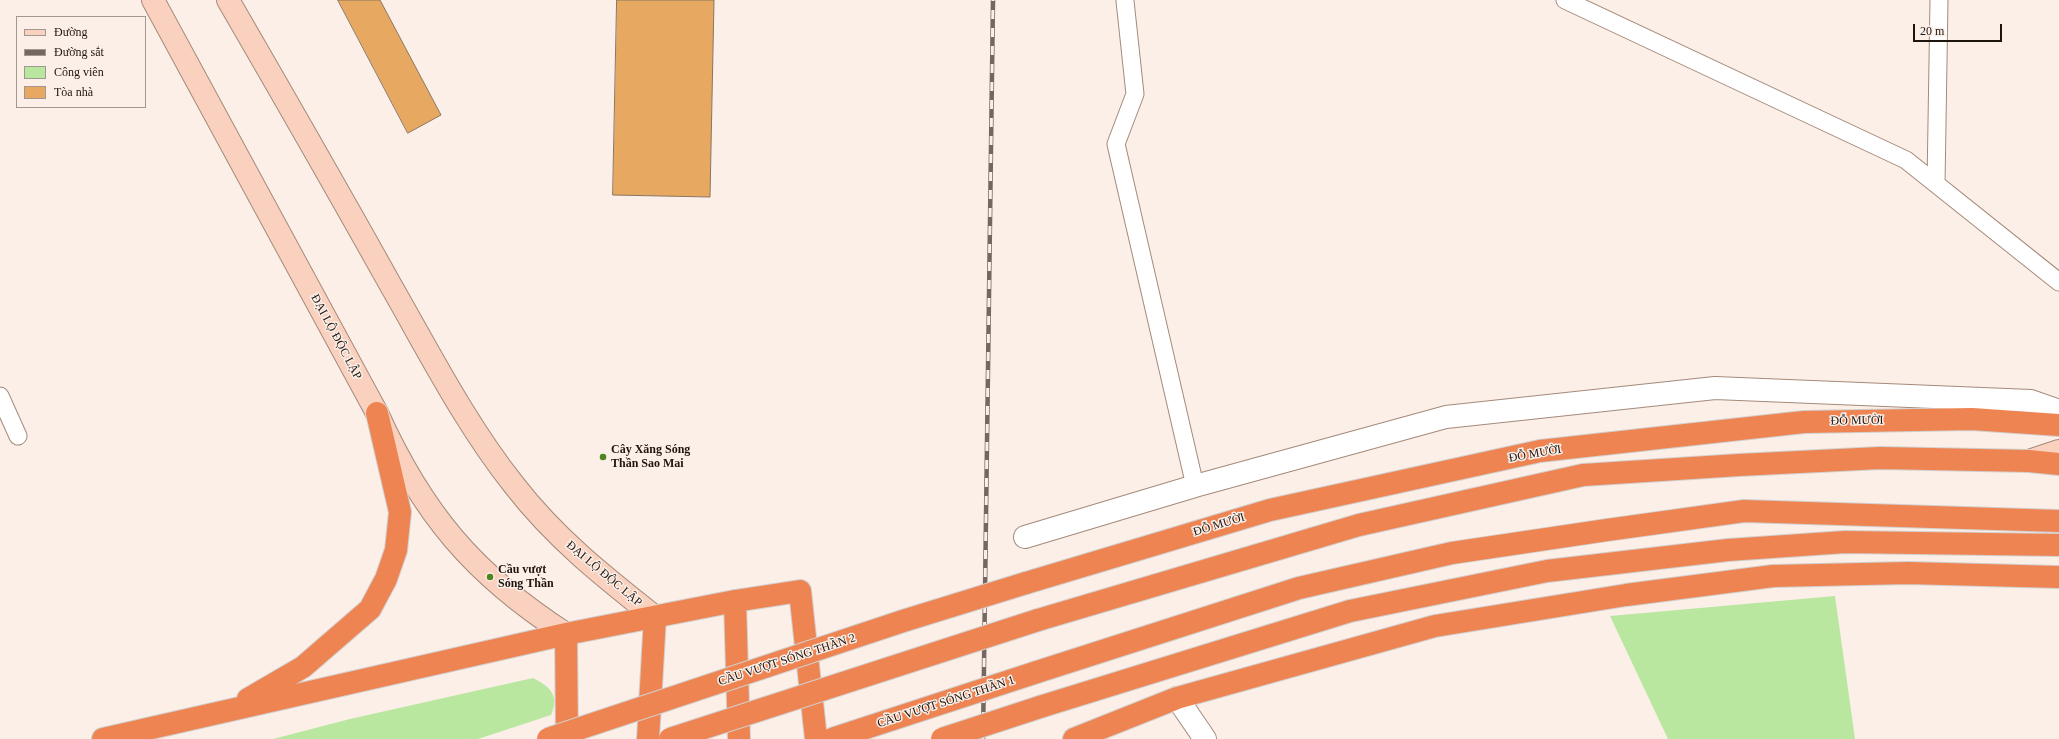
<!DOCTYPE html>
<meta charset="utf-8">
<style>
body{margin:0}
#map{position:relative;width:2059px;height:739px;overflow:hidden;background:#fbefe8;font-family:"Times New Roman",serif}
canvas{display:block}
.legend{position:absolute;left:16px;top:16px;width:130px;height:92px;box-sizing:border-box;background:#fbefe8;border:1px solid #a39891;margin:0;padding:5px 7px;list-style:none;font-size:12px;color:#1f150f}
.legend li{display:flex;align-items:center;gap:8px;height:20px}
.legend b{width:20px;border:1px solid #a39891}
.scale{position:absolute;left:1913px;top:24px;width:89px;height:18px;box-sizing:border-box;border:2px solid #1f150f;border-top:0;padding-left:5px;font-size:12px;line-height:14px;white-space:nowrap;color:#1f150f;-webkit-text-stroke:3px #fbefe8;paint-order:stroke}
</style>
<div id="map">
<canvas width="2059" height="739"></canvas>
<ul class="legend">
<li><b style="height:5px;background:#f9d1be"></b>Đường</li>
<li><b style="height:5px;background:#726761"></b>Đường sắt</li>
<li><b style="height:11px;background:#b9e7a0"></b>Công viên</li>
<li><b style="height:11px;background:#e7a961"></b>Tòa nhà</li>
</ul>
<div class="scale">20 m</div>
</div>
<script>
const g = document.querySelector('canvas').getContext('2d');
g.lineJoin = 'round';
function fillPath(path, color) { g.fillStyle = color; g.fill(path, 'evenodd'); }
function stroke(path, color, width, dash) { g.strokeStyle = color; g.lineWidth = width; g.lineCap = dash ? 'butt' : 'round'; g.setLineDash(dash || []); g.stroke(path); }
function write(font, color, halo, rows, align = 'center') {
  g.font = font + ' "Times New Roman",serif'; g.lineWidth = 3; g.setLineDash([]); g.textBaseline = 'middle'; g.strokeStyle = halo; g.fillStyle = color; for (const [text, x, y, turn = 0] of rows) {
    g.save(); g.translate(x, y); g.rotate((+turn || 0) * Math.PI / 180); g.textAlign = isNaN(turn) ? turn : align; if (halo) g.strokeText(text, 0, 0); g.fillText(text, 0, 0); g.restore();
  }
}
const green = new Path2D(`
 M1835,596L1855,739H1668L1610,616Z
 M533,678C550,687 560,695 551,715L478,739H273L350,719Z`);
const building = new Path2D(`
 M338,0H380L441,115L408,133Z
 M617,0H714L710,197L613,195Z`);
const service = new Path2D(`
 M1565,0L1906,160L2059,282
 M1125,1L1135,94L1116,144L1195,486
 M1936,184L1939,0
 M0,396L18,436`);
const minor = new Path2D(`
 M1025,537L1195,486L1446,417L1715,388L2031,401L2059,411`);
const tertiary = new Path2D(`
 M1177,698L1205,739`);
const secondary = new Path2D(`
 M153,0L377,413C422,513 474,575 566,634
 M228,0C283,95 337,189 390,284C429,352 465,423 514,485C555,538 603,576 655,617
 M2029,461L2059,451`);
const trunk = new Path2D(`
 M1026,583L1270,510L1540,451L1804,422L1972,419L2059,425
 M735,601L739,739
 M1038,620L1359,525L1583,475L1739,465L1880,458L2029,461L2059,464
 M566,634L567,739
 M1037,672L1299,588L1452,553L1607,530L1744,511L2059,521
 M248,699L303,667L370,609L386,579L396,550L400,512L377,413
 M1043,706L1350,611L1547,571L1728,550L1845,542L2059,545
 M103,739L566,634L735,601L800,591L816,739
 M648,739L655,617
 M1074,739L1177,698L1435,626L1626,595L1773,576L1908,573L2059,577`);
const rail = new Path2D(`
 M983,739L993,0`);
const trunkBridge = new Path2D(`
 M548,739L903,621L1026,583
 M670,739L1038,620
 M832,739L1037,672
 M942,739L1043,706`);
const markers = [
 [603,457,4,"#4e851e"],
 [490,577,4,"#4e851e"]
];
const streetNames = [
 ["ĐẠI LỘ ĐỘC LẬP",336,337,62],
 ["ĐỖ MƯỜI",1857,421,-1],
 ["ĐỖ MƯỜI",1535,454,-10],
 ["ĐỖ MƯỜI",1219,525,-17],
 ["ĐẠI LỘ ĐỘC LẬP",604,574,40],
 ["CẦU VƯỢT SÓNG THẦN 2",787,660,-18],
 ["CẦU VƯỢT SÓNG THẦN 1",946,702,-18]
];
const poiNames = [
 ["Cây Xăng Sóng",611,450],
 ["Thần Sao Mai",611,464],
 ["Cầu vượt",498,570],
 ["Sóng Thần",498,584]
];
fillPath(green, '#b9e7a0');
fillPath(building, '#e7a961');
stroke(building, '#8a7660', 1);
stroke(service, '#a58a7a', 19);
stroke(minor, '#a58a7a', 24);
stroke(tertiary, '#a58a7a', 24);
stroke(secondary, '#a58a7a', 24);
stroke(trunk, '#d2d0cf', 24);
stroke(service, '#fff', 17);
stroke(minor, '#fff', 22);
stroke(tertiary, '#fff', 22);
stroke(secondary, '#f9d1be', 22);
stroke(trunk, '#ee8452', 22);
stroke(rail, '#726761', 4.5);
stroke(rail, '#fbefe8', 3, [9]);
stroke(trunkBridge, '#d2d0cf', 24, []);
stroke(trunkBridge, '#ee8452', 22);
for (const [x, y, r, color] of markers) { const dot = new Path2D(); dot.arc(x, y, r, 0, 2 * Math.PI); g.fillStyle = color; g.fill(dot); stroke(dot, '#fbefe8', 1.5); }
write('12px', '#1f150f', '#fbefe8', streetNames);
write('bold 12px', '#1f150f', '#fbefe8', poiNames, 'left');
</script>
